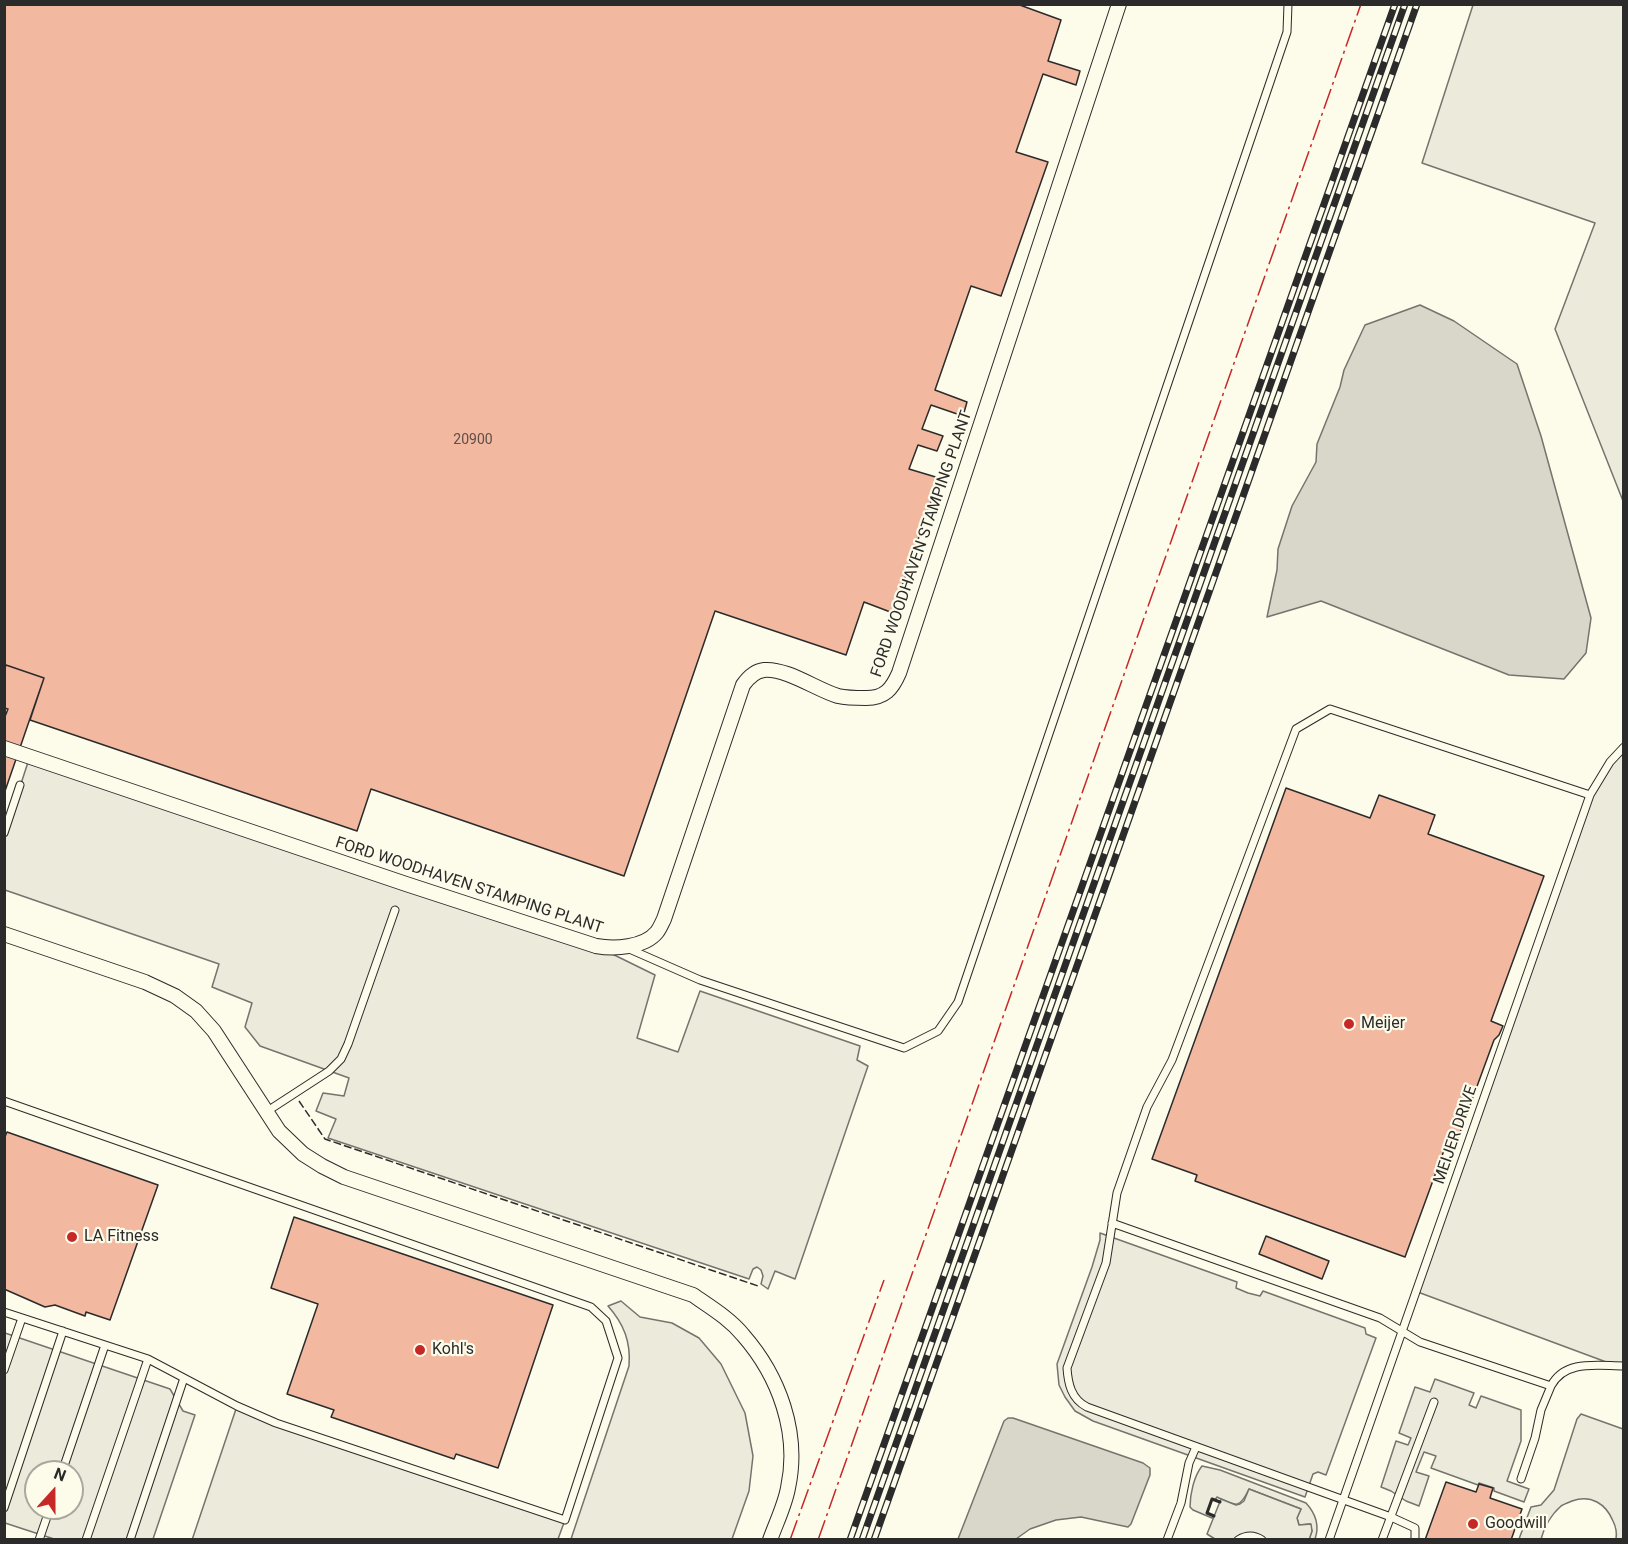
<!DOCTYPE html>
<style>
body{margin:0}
#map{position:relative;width:1628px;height:1544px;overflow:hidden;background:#fdfbea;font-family:Roboto,sans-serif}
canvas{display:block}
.frame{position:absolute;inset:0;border:6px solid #2b2b2b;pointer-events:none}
.north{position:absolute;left:24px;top:1460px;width:60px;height:60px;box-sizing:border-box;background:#fdfbea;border:2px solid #a9a89e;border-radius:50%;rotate:21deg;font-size:16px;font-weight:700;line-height:24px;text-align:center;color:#2b2b2b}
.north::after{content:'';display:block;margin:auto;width:21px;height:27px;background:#c62828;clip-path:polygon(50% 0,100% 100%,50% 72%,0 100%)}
</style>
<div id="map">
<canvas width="1628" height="1544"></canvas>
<div class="frame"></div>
<div class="north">N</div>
</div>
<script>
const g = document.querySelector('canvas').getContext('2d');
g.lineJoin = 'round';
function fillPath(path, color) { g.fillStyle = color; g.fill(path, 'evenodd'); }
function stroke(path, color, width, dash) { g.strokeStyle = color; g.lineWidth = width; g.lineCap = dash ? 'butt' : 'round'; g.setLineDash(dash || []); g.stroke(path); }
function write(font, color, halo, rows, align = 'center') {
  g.font = font + ' Roboto,sans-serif'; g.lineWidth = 4.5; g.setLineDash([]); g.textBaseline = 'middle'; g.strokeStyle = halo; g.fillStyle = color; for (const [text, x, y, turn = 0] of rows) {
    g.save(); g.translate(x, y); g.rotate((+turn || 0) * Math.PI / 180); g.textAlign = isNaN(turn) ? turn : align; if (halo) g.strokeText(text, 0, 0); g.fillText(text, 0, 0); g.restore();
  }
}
const green = new Path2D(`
 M1473,5H1623V501L1555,329L1595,223L1422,163Z
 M621,1301L640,1317L672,1323L699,1338L721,1364L745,1413L753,1456L749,1491L732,1539H571L629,1366C631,1342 624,1324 608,1306Z
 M1581,1414L1623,1429V1539H1616C1617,1533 1616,1527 1613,1521C1606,1504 1591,1494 1572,1501C1568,1503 1563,1504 1560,1507C1551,1515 1544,1528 1541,1539H1519L1531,1507L1541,1505L1554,1490L1577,1419Z
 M1202,1466L1220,1470L1306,1503C1316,1514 1320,1525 1315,1539H1309L1312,1531L1310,1524L1299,1525L1297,1518L1301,1509L1249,1489C1239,1510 1236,1506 1217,1497L1215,1500L1212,1499L1207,1513L1214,1516L1212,1518L1193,1510L1190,1507C1190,1494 1194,1476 1202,1466Z`);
const parking = new Path2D(`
 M1623,747V1366H1617L1415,1291L1590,795Z
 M30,756L596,946L655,975L637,1038L678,1052L700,991L860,1046L857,1060L868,1066L795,1279L775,1271L768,1289L761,1284L763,1276L761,1270L757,1267L753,1269L749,1279L328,1138L336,1119L316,1111L323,1093L344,1096L349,1078L260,1046L245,1027L252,1003L212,987L219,964L5,890V833Z
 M1100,1233L1237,1282L1236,1288L1248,1293L1260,1296L1263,1291L1365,1328L1366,1334L1376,1338L1326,1475L1318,1472L1313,1474L1305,1497L1093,1421L1075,1411L1065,1397L1059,1385L1057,1364L1092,1267L1100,1240Z
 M5,1333L170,1389L183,1411L195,1415L153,1539H54L5,1523ZM36,1472H72V1508H36Z
 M1435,1379L1474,1393L1469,1405L1476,1408L1481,1396L1521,1410V1441L1507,1481L1529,1489L1524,1502L1494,1491V1488L1479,1483L1478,1485L1431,1468L1436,1456L1424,1452L1416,1472L1429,1476L1419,1506L1406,1501L1391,1491L1381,1487L1396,1441L1408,1445L1411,1438L1399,1433L1415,1387L1430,1392Z
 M237,1406L276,1423L565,1520L558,1539L192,1540Z
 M1249,1489L1301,1509L1297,1518L1299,1525L1311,1524L1312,1531L1309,1540L1215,1539L1207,1534L1221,1499L1236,1505L1240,1504L1244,1501Z`);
const water = new Path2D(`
 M1420,305L1454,321L1517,364L1541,436L1591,618L1586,653L1564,679L1509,675L1321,601L1267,617L1277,570L1278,549L1292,506L1316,462L1317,444L1340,387L1344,370L1365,325Z
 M1008,1418H1013L1143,1463L1150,1468V1475L1131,1524L1128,1527L1081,1517L1056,1520L1030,1529L1016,1539H958L1004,1421Z`);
const building = new Path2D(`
 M4,4H1017L1061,20L1048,61L1080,71L1076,85L1043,74L1016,152L1048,162L1001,296L971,286L935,390L967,402L963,416L931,405L922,429L943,436L937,451L918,445L909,469L939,478L893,613L864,602L846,655L715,611L624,876L371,789L357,831L30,720L44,678L6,665L4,671Z
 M6,665L44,678L4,794V719L8,709L4,708V671Z
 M1286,788L1370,818L1379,795L1435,815L1428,834L1544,876L1491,1021L1503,1026L1499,1035L1494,1040L1458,1138L1450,1134L1405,1257L1195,1181L1197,1175L1152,1159Z
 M7,1132L158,1185L110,1320L86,1312L85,1316L55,1305L45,1307L4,1289V1139Z
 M294,1217L553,1305L498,1468L456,1454L454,1459L331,1417L334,1410L287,1394L318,1304L271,1288Z
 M1266,1236L1329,1261L1322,1279L1259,1254Z
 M1446,1482L1476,1492L1479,1484L1493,1488L1490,1498L1522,1509L1511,1540H1425Z`);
const lane = new Path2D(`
 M4,833L20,785
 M627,948L700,980L904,1048L938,1031L958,1002L1287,32L1288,4
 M4,1101L591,1307L606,1321L618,1358L565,1520L276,1423L237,1406L148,1359L4,1312
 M266,1112L329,1071L341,1059L348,1044L395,910
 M1112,1223L1380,1318L1420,1342L1551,1386C1565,1359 1598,1366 1624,1366
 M4,1370L22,1318
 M62,1472L105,1345
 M1521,1479L1535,1438L1541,1410L1551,1386
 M4,1508L63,1331
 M39,1540L50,1508
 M86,1540L148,1359
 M130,1540L184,1378
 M1167,1540L1181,1503L1189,1463L1196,1447
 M1238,1540C1246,1535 1253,1534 1262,1540
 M1329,1540L1590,795L1610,762L1624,747
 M1382,1540L1434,1402
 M1415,1540V1528L1391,1517L1087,1407C1071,1399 1068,1383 1067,1368L1106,1263L1117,1193L1147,1107L1172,1060L1296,729L1330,709L1590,795`);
const street = new Path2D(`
 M4,748L406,884L596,946C614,949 644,948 657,932C660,928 662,923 664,919L743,685C748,678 755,671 764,670C787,668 817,690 838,696C847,698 857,698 866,698C885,698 892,689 899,673L1119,4
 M4,934L145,982L175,996L196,1011L214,1031L279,1131L303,1154L322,1166L344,1177L693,1295C710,1307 729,1318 743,1335C779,1376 800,1433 788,1488C785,1505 776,1523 770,1540`);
const rail = new Path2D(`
 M850,1540L1395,4
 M862,1540L1405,4
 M874,1540L1417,4`);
const fence = new Path2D(`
 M299,1101L325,1139L758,1286`);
const wall = new Path2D(`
 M1214,1516L1207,1513L1212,1499L1220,1502`);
const power = new Path2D(`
 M790,1540L884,1280
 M818,1540L1361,4`);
const markers = [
 [1349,1024,6,"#c62828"],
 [72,1237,6,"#c62828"],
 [420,1350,6,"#c62828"],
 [1473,1524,6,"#c62828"]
];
const numberNames = [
 ["20900",473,440]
];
const streetNames = [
 ["FORD WOODHAVEN STAMPING PLANT",922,544,-71],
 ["FORD WOODHAVEN STAMPING PLANT",469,886,18],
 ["MEIJER DRIVE",1456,1135,-71]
];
const poiNames = [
 ["Meijer",1361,1024],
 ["LA Fitness",84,1237],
 ["Kohl's",432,1350],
 ["Goodwill",1485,1524]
];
fillPath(green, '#ecebdb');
stroke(green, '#74746e', 1.5);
fillPath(parking, '#eceadb');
stroke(parking, '#74746e', 1.5);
fillPath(water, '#d8d7c9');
stroke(water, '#74746e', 1.5);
fillPath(building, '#f2b8a0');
stroke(building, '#2b2b2b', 1.5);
stroke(lane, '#2b2b2b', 9);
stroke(street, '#2b2b2b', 16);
stroke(lane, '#fdfbea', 7);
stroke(street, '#fdfbea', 14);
stroke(rail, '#2b2b2b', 7);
stroke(rail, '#fdfbea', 4.5, [14]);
stroke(fence, '#2b2b2b', 1.5, [8, 3]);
stroke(wall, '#2b2b2b', 3);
stroke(power, '#c62828', 1.5, [21, 4.5, 3, 4.5]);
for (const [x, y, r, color] of markers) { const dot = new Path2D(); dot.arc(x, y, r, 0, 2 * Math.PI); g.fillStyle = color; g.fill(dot); stroke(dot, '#fdfbea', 2); }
write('14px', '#5d4e48', null, numberNames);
write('16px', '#2b2b2b', '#fdfbea', streetNames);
write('16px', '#2b2b2b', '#fdfbea', poiNames, 'left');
</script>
